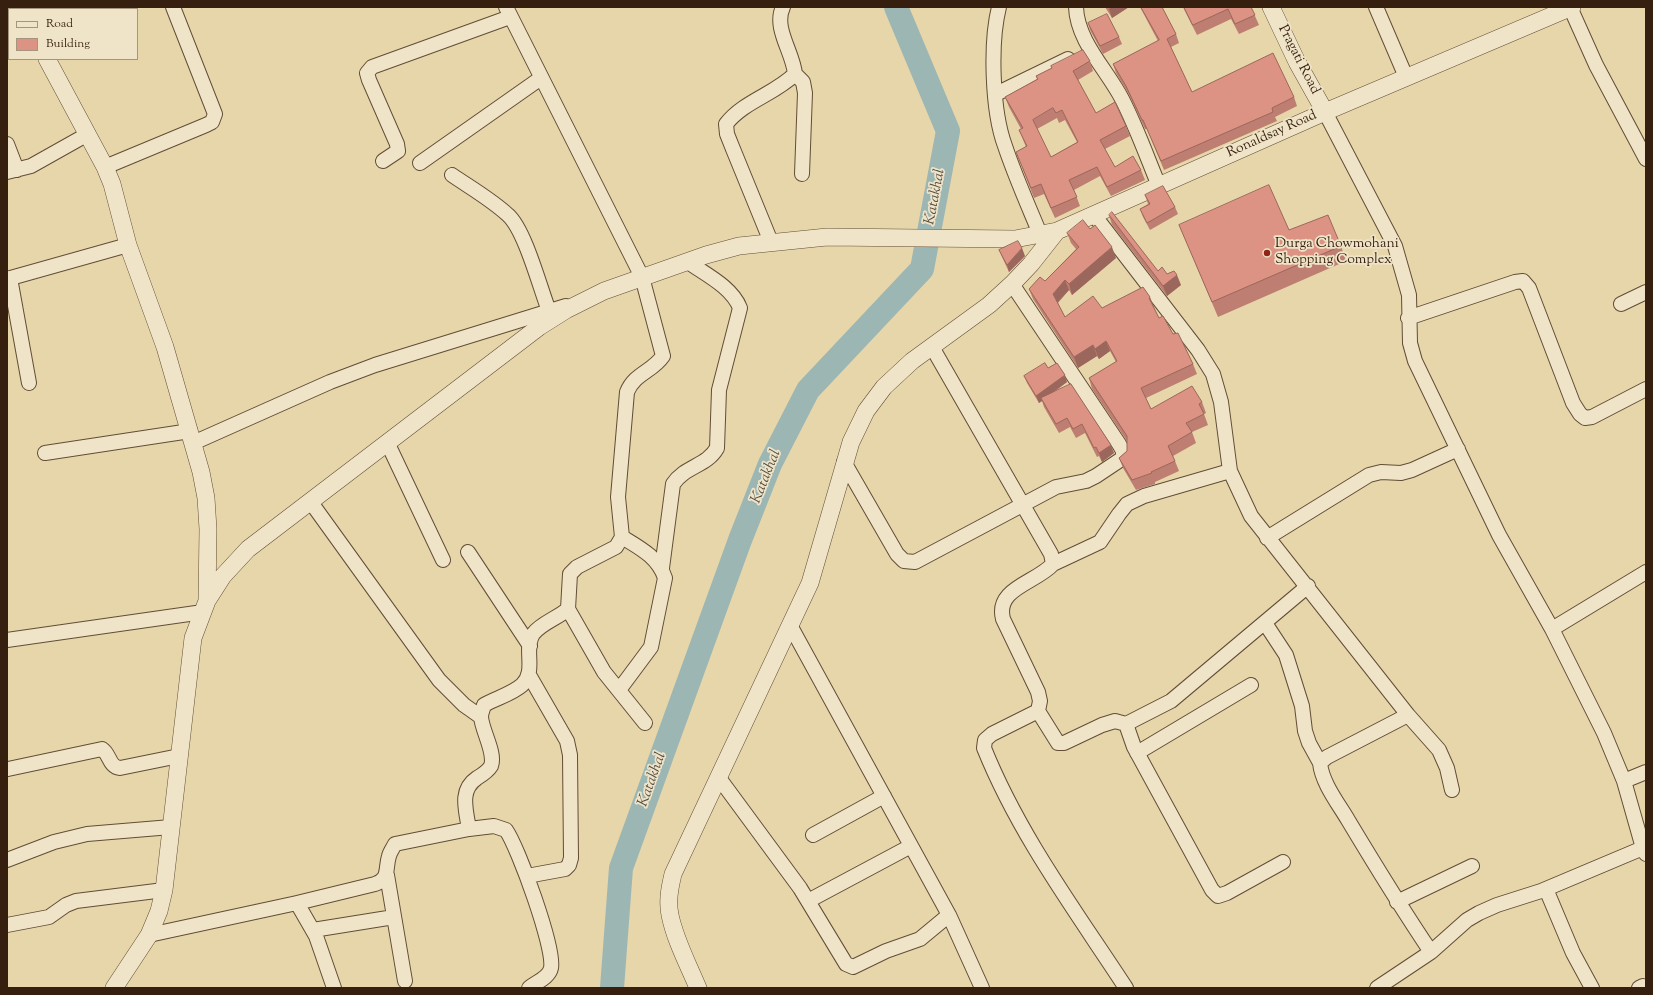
<!DOCTYPE html>
<style>
body{margin:0}
#map{position:relative;width:1653px;height:995px;overflow:hidden;background:#e6d6aa;font-family:"Sorts Mill Goudy",serif}
canvas{display:block}
.frame{position:absolute;inset:0;border:8px solid #361f0f;pointer-events:none}
.legend{position:absolute;left:8px;top:8px;width:130px;height:52px;box-sizing:border-box;background:#efe4c8;border:1px solid #a5957e;margin:0;padding:5px 7px;list-style:none;font-size:12px;color:#361f0f}
.legend li{display:flex;align-items:center;gap:8px;height:20px}
.legend b{width:20px;border:1px solid #a5957e}
</style>
<div id="map">
<canvas width="1653" height="995"></canvas>
<div class="frame"></div>
<ul class="legend">
<li><b style="height:5px;background:#efe4c8"></b>Road</li>
<li><b style="height:11px;background:#dd9383"></b>Building</li>
</ul>
</div>
<script>
const g = document.querySelector('canvas').getContext('2d');
g.lineJoin = 'round';
function stroke(path, color, width, dash) { g.strokeStyle = color; g.lineWidth = width; g.lineCap = dash ? 'butt' : 'round'; g.setLineDash(dash || []); g.stroke(path); }
function fillPath(path, color) { g.fillStyle = color; g.fill(path, 'evenodd'); }
function write(font, color, halo, rows, align = 'center') {
  g.font = font + ' "Sorts Mill Goudy",serif'; g.lineWidth = 3.5; g.setLineDash([]); g.textBaseline = 'middle'; g.strokeStyle = halo; g.fillStyle = color; for (const [text, x, y, turn = 0] of rows) {
    g.save(); g.translate(x, y); g.rotate((+turn || 0) * Math.PI / 180); g.textAlign = isNaN(turn) ? turn : align; if (halo) g.strokeText(text, 0, 0); g.fillText(text, 0, 0); g.restore();
  }
}
const river = new Path2D(`
 M612,988L621,868L740,540L770,464L808,390L922,269L948,131L896,7`);
const minor = new Path2D(`
 M999,7C990,43 992,111 1005,146C1015,176 1028,205 1040,234
 M1076,7C1077,41 1107,70 1122,99C1136,126 1147,157 1159,186
 M1376,7L1406,77
 M1570,7L1596,65L1646,159
 M84,9L87,7
 M795,74L803,82L805,93L802,174
 M996,94L1068,59
 M1325,112L1395,246L1409,295L1410,343L1415,361L1499,535L1552,629L1604,733L1624,781L1643,848L1646,854
 M7,144L17,170
 M383,161L398,151L397,144L369,80L367,73L372,67L510,17
 M420,163L541,78
 M105,167L206,125L212,122L215,114L173,7
 M7,172L31,166L88,134
 M452,175C471,188 492,200 508,215C525,230 540,288 549,311
 M1094,215L1198,350L1213,374L1221,402L1230,471L1251,516L1408,715L1327,757L1320,763C1322,783 1338,803 1348,820C1375,865 1402,909 1431,952
 M771,242L733,149L727,134L726,124C744,101 775,94 795,74C793,52 773,28 783,7
 M10,278L29,383
 M7,279L128,245
 M1621,304L1646,292
 M1408,318L1515,282L1523,281L1529,288L1573,403L1580,414L1585,418L1592,417L1646,389
 M932,347L1051,554L1053,564C1036,583 995,588 1003,619L1038,692L1040,701L1038,711L992,734L985,740L984,748C1019,835 1075,910 1126,988
 M387,442L443,560
 M193,443L330,382L375,365L566,306
 M45,453L190,431
 M844,462L897,554L904,561L915,562L1056,487L1086,481L1096,476L1123,458V451L1119,444L1012,284
 M310,501L439,680L464,705L481,717
 M1267,538L1369,475L1381,472L1401,473L1412,470L1458,449
 M468,552L530,646
 M1053,564L1100,542L1119,514L1127,504L1144,496L1230,471
 M662,568L673,484C685,466 707,466 717,448L719,390L740,308C732,287 705,274 688,262
 M568,609L604,672L645,723
 M1265,623L1286,655L1302,706L1305,731L1309,743L1320,763
 M790,625L949,915L982,988
 M1552,629L1646,572
 M7,640L203,612
 M619,690L651,647L665,578C658,557 640,548 622,537
 M1038,711L1058,743H1064L1102,725L1115,721L1126,724L1171,701L1308,586
 M1408,715L1439,750L1447,768L1452,790
 M1126,724L1134,747L1212,890L1218,896L1227,893L1283,862
 M1137,753L1251,685
 M8,769L102,749C110,754 109,767 120,768L179,756
 M719,778L800,888L846,964L853,967L886,951L920,939L949,915
 M1624,781L1646,772
 M469,829C466,810 459,790 477,778C482,775 488,771 491,766C496,753 482,731 481,717C481,713 483,709 484,705C496,698 512,694 522,685C537,671 523,649 533,634C541,623 558,618 568,609L570,574L577,567L616,547L622,537L618,497L627,392C635,373 652,372 663,356L642,277L506,7
 M813,835L884,796
 M7,860L54,842L87,834L171,827
 M387,875L405,981
 M527,876L565,869L569,865L571,858L570,755L567,741L529,675
 M1546,889L1573,953L1592,988
 M808,901L911,846
 M1397,902L1472,866
 M297,903L316,936L334,988
 M7,925L49,917L66,905L76,901L164,890
 M313,930L394,917
 M149,935L297,903L375,884C390,879 385,869 389,856C390,852 393,848 395,844L469,829L494,826L506,830C518,847 555,948 551,968C549,978 536,982 529,988
 M1377,988L1431,952L1467,920L1479,913L1497,905L1541,891L1643,848
 M1639,988L1643,986`);
const tertiary = new Path2D(`
 M12,7L14,9
 M1271,7L1297,62L1325,112
 M47,59L105,167L112,184L128,245L165,347L201,472L206,498L208,529L207,601
 M114,988L149,935L159,911L164,890L193,638L207,601L223,576L248,549L539,327L566,310L604,291L706,255L739,246L827,237L1015,239L1057,231L1325,112L1572,7
 M698,988C688,964 675,940 670,915C667,901 670,887 673,874L810,583L851,442L866,411L884,387L912,361L989,305L1012,284L1031,264L1057,231`);
const wall = new Path2D(`
 M1105,7H1129L1112,18Z
 M1140,7H1162L1176,34L1179,43L1171,47L1192,92L1294,97L1297,106L1275,117L1277,121L1164,170L1147,129H1145L1129,95L1116,73L1113,64L1158,41Z
 M1183,7H1251L1259,25L1239,34L1231,19L1197,35Z
 M1088,23L1119,37L1122,44L1103,54L1090,30Z
 M1090,61L1093,71L1078,80L1096,113L1126,126L1130,136L1105,149L1115,167L1141,170L1145,180L1111,196L1100,176L1074,190L1080,206L1055,218L1044,194L1034,198L1016,152L1026,147L1019,130L1021,129L1009,107L1005,97L1037,79L1036,76L1052,68L1051,66ZM1057,118L1059,123L1065,120L1077,142L1051,157L1037,129Z
 M1145,195L1175,207L1178,214L1150,230L1143,217L1140,209L1148,204Z
 M1109,215L1158,271L1167,274L1181,285L1167,296L1112,225Z
 M1179,225L1289,230L1341,246L1346,261L1218,317L1185,239Z
 M1067,233L1116,258L1072,295L1069,290L1058,303L1065,317L1102,308L1154,307L1159,318L1173,334L1193,364L1197,374L1146,398L1151,409L1202,402L1206,413L1204,414L1208,425L1192,432L1196,443L1173,456L1179,471L1155,482V484L1136,490L1123,468L1119,458L1127,451V441L1092,389L1089,378L1116,362L1110,351L1099,359L1097,356L1078,368L1033,299L1029,289L1045,281L1076,249L1071,243Z
 M999,250L1025,256L1009,272L1002,257Z
 M1048,368L1067,382L1053,393L1114,453L1102,462L1099,456L1097,457L1085,433L1076,438L1070,427L1059,433L1044,407L1042,401L1039,403L1027,383L1024,376Z`);
const shadedWall = new Path2D(`
 M1112,7H1129L1112,18L1109,9Z
 M1112,247L1116,258L1072,295L1069,284Z
 M1022,248L1025,256L1009,272L1007,265Z
 M1177,275L1181,285L1167,296L1163,286Z
 M1065,280L1069,290L1056,304L1053,294Z
 M1150,297L1154,307L1153,308L1149,298Z
 M1106,341L1110,351L1099,359L1095,349Z
 M1093,345L1097,356L1078,368L1074,357Z
 M1065,375L1067,382L1042,400L1041,398L1042,401L1039,403L1036,396Z
 M1111,445L1114,453L1102,462L1099,453Z`);
const building = new Path2D(`
 M1141,7H1162L1176,34L1167,39L1192,92L1273,53L1294,97L1272,108L1273,112L1161,161L1143,120H1142L1126,86L1113,64L1159,40Z
 M1184,7H1251L1255,15L1235,24L1228,9L1193,25Z
 M1107,14L1119,37L1100,46L1088,23Z
 M1083,50L1090,61L1073,71L1096,113L1115,102L1126,126L1100,140L1115,167L1133,156L1141,170L1107,187L1097,167L1069,180L1077,197L1051,208L1041,184L1031,188L1016,152L1027,146L1019,130L1023,128L1005,97L1038,79L1036,76L1052,68L1051,66ZM1053,108L1056,113L1062,110L1078,142L1051,157L1033,120Z
 M1269,185L1289,230L1328,215L1341,246L1212,302L1179,225Z
 M1163,186L1175,207L1147,223L1140,209L1150,204L1145,195Z
 M1112,212L1158,271L1162,267L1167,274L1174,271L1177,275L1163,286L1109,215Z
 M1083,220L1090,229L1095,225L1112,247L1069,284L1065,280L1053,294L1065,317L1093,296L1102,308L1143,287L1150,297L1149,298L1159,318L1163,316L1173,334L1178,333L1193,364L1141,388L1151,409L1192,386L1202,402L1199,404L1204,414L1186,423L1192,432L1168,446L1175,461L1151,472L1152,473L1132,480L1119,458L1127,451V436L1089,378L1117,361L1106,341L1095,349L1093,345L1074,357L1029,289L1040,277L1045,281L1079,247L1067,233Z
 M1018,241L1022,248L1007,265L999,250Z
 M1045,363L1048,368L1057,363L1065,375L1036,396L1024,376Z
 M1071,384L1111,445L1099,453L1096,447L1094,448L1082,424L1073,429L1067,418L1056,424L1041,398Z`);
const markers = [
 [1267,253,4,"#8f2418"]
];
const streetNames = [
 ["Pragati Road",1298,60,63],
 ["Ronaldsay Road",1272,135,-24]
];
const poiNames = [
 ["Durga Chowmohani",1275,245],
 ["Shopping Complex",1275,261]
];
const waterNames = [
 ["Katakhal",936,197,-79],
 ["Katakhal",767,477,-68],
 ["Katakhal",653,780,-70]
];
stroke(river, '#9cb6b4', 24);
stroke(minor, '#624d36', 16);
stroke(tertiary, '#624d36', 18);
stroke(minor, '#efe4c8', 14);
stroke(tertiary, '#efe4c8', 17);
fillPath(wall, '#be7e71');
fillPath(shadedWall, '#9b675c');
fillPath(building, '#dd9383');
stroke(building, '#9b675c', 1);
for (const [x, y, r, color] of markers) { const dot = new Path2D(); dot.arc(x, y, r, 0, 2 * Math.PI); g.fillStyle = color; g.fill(dot); stroke(dot, '#efe4c8', 1.5); }
write('14px', '#361f0f', '#efe4c8', streetNames);
write('14px', '#361f0f', '#efe4c8', poiNames, 'left');
write('italic 15px', '#554c41', '#efe4c8', waterNames);
</script>
